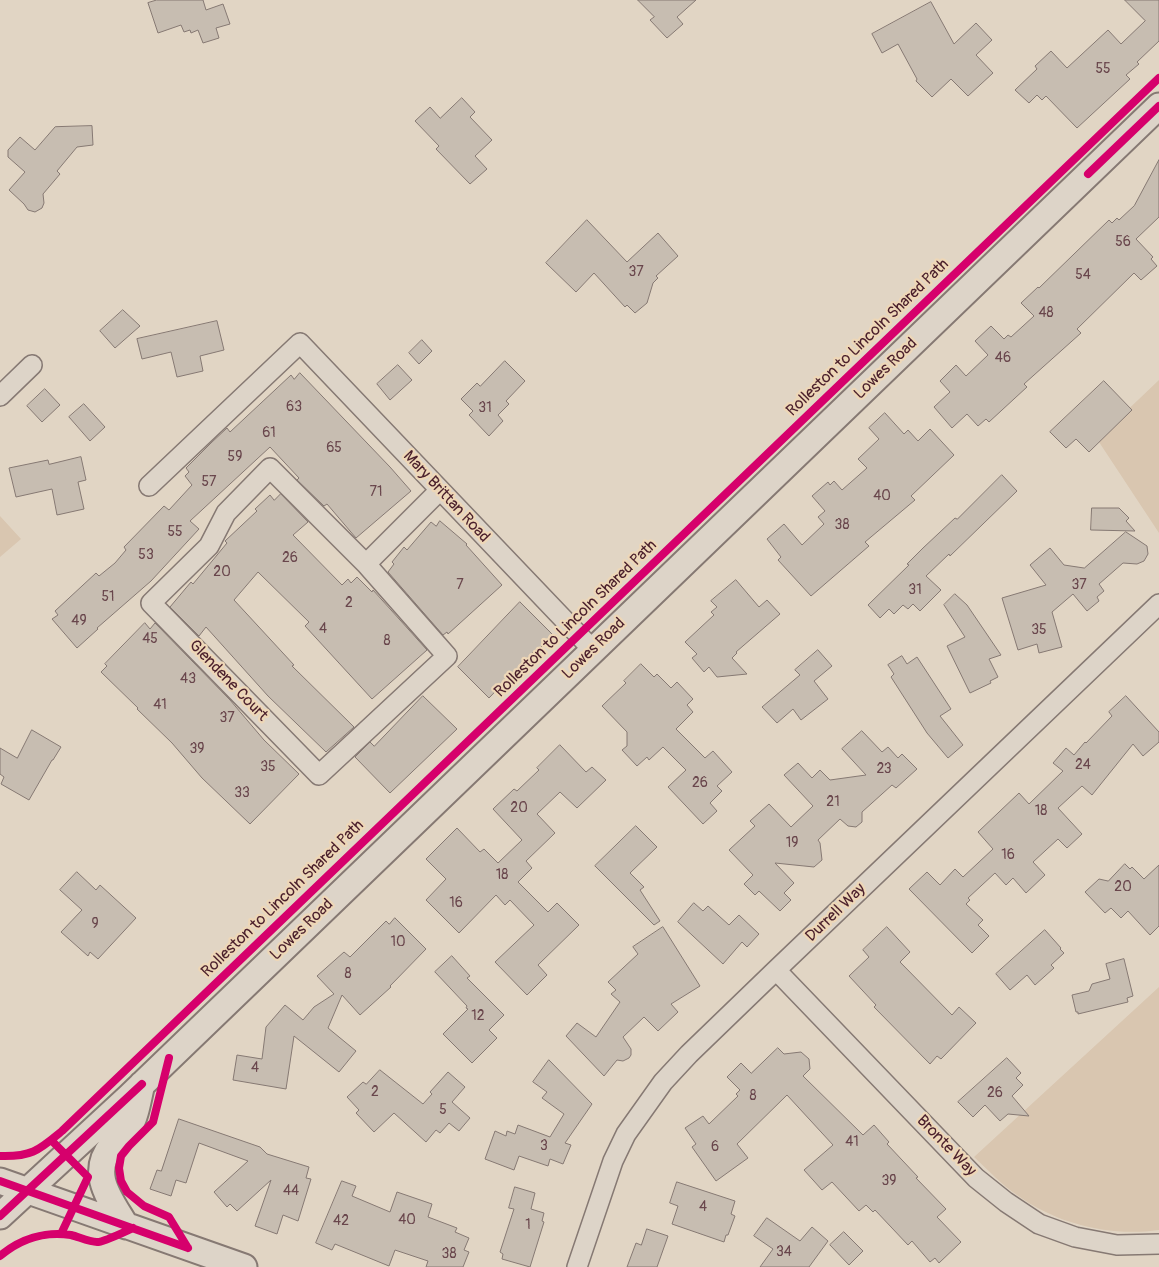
<!DOCTYPE html>
<style>
body{margin:0}
canvas{display:block;background:#e1d5c4}
</style>
<canvas width="1159" height="1267"></canvas>
<script>
const g = document.querySelector('canvas').getContext('2d');
g.lineJoin = 'round';
function fillPath(path, color) { g.fillStyle = color; g.fill(path, 'evenodd'); }
function stroke(path, color, width, dash) { g.strokeStyle = color; g.lineWidth = width; g.lineCap = dash ? 'butt' : 'round'; g.setLineDash(dash || []); g.stroke(path); }
function write(font, color, halo, rows, align = 'center') {
  g.font = font + ' Pangolin,sans-serif'; g.lineWidth = 4.5; g.setLineDash([]); g.textBaseline = 'middle'; g.strokeStyle = halo; g.fillStyle = color; for (const [text, x, y, turn = 0] of rows) {
    g.save(); g.translate(x, y); g.rotate((+turn || 0) * Math.PI / 180); g.textAlign = isNaN(turn) ? turn : align; if (halo) g.strokeText(text, 0, 0); g.fillText(text, 0, 0); g.restore();
  }
}
const green = new Path2D(`
 M1159,380V533L1097,439Z
 M0,516L21,539L0,557Z
 M1159,987V1230C1110,1237 1057,1224 1017,1195C1002,1185 988,1170 974,1157Z`);
const building = new Path2D(`
 M157,0H203L206,10L223,4L230,24L216,28L219,38L203,43L198,30L191,33L190,30L184,32L181,25L158,33L148,3Z
 M638,0H696L677,17L683,24L667,38L650,20L654,17Z
 M1125,0H1159V41L1137,62L1139,64L1126,75L1130,79L1077,128L1046,96L1042,100L1037,95L1029,103L1015,90L1037,69L1035,66L1051,51L1067,68L1108,30L1121,44L1145,21Z
 M931,2L954,44L976,23L992,40L976,55L993,73L968,96L951,79L932,97L916,81L917,79L898,44L882,53L872,34Z
 M462,98L475,112L470,117L492,140L475,156L487,169L470,184L436,149L439,146L415,121L430,107L440,118Z
 M92,126L93,145L77,147L57,171L60,174L43,194L44,203L42,208L35,212L28,210L24,204L9,190L25,172L8,157V150L20,137L35,150L55,127Z
 M1159,160V217L1136,239L1153,257L1151,259L1157,266L1141,280L1134,273L1077,329L1081,333L1024,384L1027,387L989,422L986,419L978,426L967,414L952,428L934,407L950,392L940,381L956,365L966,376L988,355L975,341L991,326L1004,339L1008,335L1011,337L1034,316L1021,303L1038,287L1039,288L1109,220L1112,223L1117,218L1119,220L1134,206Z
 M587,220L627,262L658,233L678,256L656,276L658,278L653,283L647,303L635,313L627,305L625,307L594,273L576,292L546,263Z
 M123,310L140,326L115,348L100,331Z
 M217,321L224,350L200,356L203,371L177,377L171,352L142,359L137,339Z
 M422,340L432,351L419,364L409,353Z
 M505,361L525,381L506,401L509,404L498,415L503,421L489,436L469,415L473,411L461,399L477,383L480,386Z
 M398,365L412,380L390,400L377,384Z
 M300,373L390,467L411,491L356,538L327,504L324,506L297,480L299,478L270,447L190,521L199,529L151,581L97,628L98,629L77,648L52,619L58,615L55,611L96,573L99,576L115,563L126,550L124,547L164,506L169,510L192,485L185,476L189,472L186,468L211,443L227,428L230,432L291,375L294,379Z
 M1104,381L1132,410L1089,452L1076,439L1066,448L1050,432Z
 M45,389L60,405L42,422L27,406Z
 M84,404L105,427L90,441L69,417Z
 M885,413L904,434L908,430L918,441L930,429L954,455L911,496L915,500L865,542L869,546L811,596L778,560L781,557L767,539L784,524L802,545L824,524L818,517L825,511L812,496L828,482L830,485L834,481L842,490L867,468L858,459L879,439L869,428Z
 M81,457L86,480L78,482L84,509L57,515L52,489L16,497L9,468L48,460L49,464Z
 M1002,475L1017,491L950,556L949,554L926,576L941,590L920,611L913,604L908,609L903,605L894,614L889,609L880,618L868,605L909,565L907,564L923,548L955,518L957,519Z
 M281,494L308,522L293,535L342,585L348,579L351,583L357,577L372,592L373,590L427,650L372,699L305,626L309,622L258,572L234,600L294,665L292,666L354,727L326,752L268,696L206,627L199,636L170,607L191,582L193,584L227,543L225,541L257,511L255,509L270,495L274,500Z
 M1092,508H1119L1129,518L1126,521L1135,531L1091,530Z
 M440,521L467,544L466,545L502,585L448,634L447,632L443,635L388,572L394,564L392,562L404,547L407,550L431,522L436,526Z
 M1126,532L1147,546L1148,554L1144,561L1137,564L1123,563L1099,584L1104,591L1097,597L1099,601L1087,611L1073,594L1052,612L1062,647L1039,653L1037,644L1018,650L1002,598L1046,585L1030,565L1050,548L1064,565L1084,568Z
 M736,580L759,607L767,600L780,614L736,652L737,653L732,658L747,674L717,677L709,667L704,672L692,658L697,654L685,642L714,615L711,612L717,607L711,601Z
 M955,594L967,605L1001,655L989,659L998,677L990,681L991,683L970,693L947,646L965,637L944,605Z
 M520,602L553,635L537,651L535,650L489,698L458,667Z
 M145,623L150,629L155,623L230,700L264,740L299,774L250,824L202,778L172,743L137,709L138,708L101,672L107,666L105,664Z
 M818,650L832,666L814,681L828,699L801,720L793,709L777,723L762,707L800,675L795,670Z
 M902,656L907,664L917,657L951,709L940,716L963,745L948,758L927,733L891,677L894,674L888,665Z
 M641,664L654,677L657,674L671,688L677,682L693,699L687,705L693,712L676,729L705,758L713,751L732,772L717,786L722,791L710,803L717,811L703,824L668,787L686,770L663,747L649,760L647,757L637,766L622,750L627,746V732L602,706L626,683L624,681Z
 M423,696L457,729L390,793L355,757L370,742L374,746Z
 M1126,696L1159,732V742L1143,756L1133,744L1092,795L1082,786L1058,808L1082,834L1067,848L1058,839L1033,862L1045,875L1026,893L1013,878L1006,885L995,873L968,898L970,900L966,904L983,920L978,925L989,936L972,953L909,889L927,872L940,885L955,869L963,877L993,849L978,832L1019,793L1029,804L1063,771L1053,763L1066,748L1074,755L1085,742L1086,743L1112,716L1109,712Z
 M32,730L61,747L53,760H52L29,800L1,784L4,777L0,774V748L17,758Z
 M862,731L882,752L888,747L898,758L902,754L917,769L896,788L892,785L862,812V822L856,827L848,826L840,819L818,840L820,843L822,860L814,867L775,863L794,883L784,893L791,900L780,911L759,891L755,895L744,884L753,875L729,850L755,826L750,821L769,804L791,827L813,806L784,775L798,763L812,778L820,770L830,780L866,775L842,749Z
 M560,745L586,772L592,767L606,780L577,808L560,792L537,814L555,833L526,861L532,868L518,882L548,912L557,903L579,925L538,965L547,975L527,995L495,962L534,925L510,900L505,905L496,895L459,933L426,900L446,879L426,859L457,828L480,852L484,849L498,863L522,840L493,809L514,789L517,791L539,770L537,768Z
 M636,826L657,847L630,873L644,887L640,890L660,921L654,925L595,866Z
 M1125,864L1130,869L1132,867L1144,879L1159,865V926L1150,935L1128,911L1121,918L1111,908L1105,913L1085,892L1099,879L1108,881Z
 M77,872L96,890L100,885L136,918L98,959L90,952L88,956L61,932L82,910L60,890Z
 M694,903L703,911L708,906L729,925L739,915L759,934L747,947L742,942L723,964L678,922Z
 M395,918L426,949L390,986L391,987L360,1015L342,995L328,1028L356,1051L339,1072L294,1036L286,1089L233,1080L237,1055L262,1059L266,1027L285,1005L303,1020L314,1007L334,994L317,976L344,952L350,957L386,921L389,924Z
 M663,927L700,986L671,1004L678,1012L658,1031L644,1017L623,1037L631,1049V1055L629,1058L623,1061L617,1060L604,1076L566,1036L577,1023L596,1037L620,1002L611,994L616,990L608,982L638,954L633,947Z
 M887,927L910,952L900,962L952,1015L959,1007L976,1023L941,1059L937,1056L930,1064L874,1007L876,1005L849,976L869,957L863,950Z
 M1045,930L1061,948L1060,949L1064,953L1051,965L1054,968L1035,985L1027,975L1010,990L996,974Z
 M452,956L470,976L467,978L504,1015L489,1030L497,1038L472,1063L443,1034L468,1009L466,1008L467,1006L435,972Z
 M1124,959L1133,996L1127,998L1128,1002L1078,1014V1012H1076L1072,995L1089,991L1092,984L1110,979L1106,964Z
 M778,1048L784,1054L801,1052L809,1059L810,1069L803,1076L863,1135L874,1125L889,1142L887,1144L918,1177L916,1178L946,1209L937,1217L961,1242L939,1263L935,1258L930,1262L912,1241L908,1245L875,1210L873,1212L866,1205L859,1211L832,1182L822,1190L804,1170L833,1145L787,1095L737,1144L748,1158L716,1181L692,1147L696,1144L685,1128L703,1116L709,1124L738,1096L736,1094L740,1090L727,1077L741,1063L751,1073Z
 M1007,1058L1021,1073L1016,1078L1023,1085L1012,1096L1029,1116L1008,1114L1000,1121L985,1105L973,1117L958,1102Z
 M549,1060L592,1104L565,1143L571,1145L563,1164L550,1159L548,1166L519,1156L514,1170L485,1159L495,1131L506,1136L507,1131L515,1134L518,1125L550,1137L564,1114L542,1098L547,1092L533,1082Z
 M380,1070L423,1104L432,1094L430,1092L448,1072L465,1087L452,1102L470,1118L459,1131L449,1123L440,1133L436,1130L426,1142L394,1113L374,1132L356,1113L359,1110L347,1097L363,1082L366,1084Z
 M179,1119L260,1147L267,1154L309,1167L306,1178L311,1179L298,1221L283,1215L277,1234L255,1226L271,1180L237,1211L230,1204L227,1207L214,1192L248,1161L199,1143L186,1183L176,1180L171,1196L150,1189L157,1170L161,1171Z
 M342,1181L356,1186L352,1196L390,1212L397,1192L432,1204L428,1217L457,1228L455,1232L469,1238L464,1250L469,1252L463,1267H426L428,1261L395,1250L389,1266L335,1244L332,1250L316,1243Z
 M677,1182L735,1201L731,1214L735,1216L728,1235H726L724,1242L672,1224L678,1206L670,1203Z
 M515,1187L535,1193L531,1209L544,1213L542,1221L544,1222L530,1267L502,1259L503,1254L500,1252L514,1209L509,1208Z
 M767,1218L800,1241L812,1227L828,1241L809,1267H760L773,1249L754,1236Z
 M647,1229L668,1236L657,1267H627L636,1243L641,1245Z
 M844,1232L863,1251L849,1265L830,1245Z`);
const minor = new Path2D(`
 M0,396L32,365
 M149,486L300,343L593,650
 M366,564L270,468L226,513L209,546L151,603L319,775L447,656L366,564L440,490
 M776,970L976,1178L1006,1202L1039,1224L1075,1237L1117,1245L1159,1244
 M577,1267L613,1161L626,1134L663,1082L689,1054L776,970L1159,604`);
const major = new Path2D(`
 M0,1181L244,1267
 M0,1216L129,1097L1159,106
 M126,1226C111,1200 88,1174 112,1145C117,1138 125,1133 130,1125C136,1117 139,1095 142,1084`);
const cycleway = new Path2D(`
 M1088,174L1159,106
 M169,1058L153,1122L129,1146L121,1156L119,1168L121,1181L127,1192L144,1206L169,1217L188,1248
 M51,1140L88,1177L61,1234
 M0,1156C32,1157 39,1150 62,1131L1159,78
 M0,1181L188,1248
 M0,1216L142,1084
 M0,1256C20,1239 45,1231 71,1235C79,1237 89,1242 97,1242C104,1242 126,1231 133,1228`);
const numberNames = [
 ["55",1103,69],
 ["56",1123,242],
 ["37",636,272],
 ["54",1083,275],
 ["48",1046,313],
 ["46",1003,358],
 ["63",294,407],
 ["31",485,408],
 ["61",269,433],
 ["65",334,448],
 ["59",235,457],
 ["57",209,482],
 ["71",376,492],
 ["40",882,496],
 ["38",842,525],
 ["55",175,532],
 ["53",146,555],
 ["26",290,558],
 ["20",222,572],
 ["7",460,585],
 ["37",1079,585],
 ["31",915,590],
 ["51",108,597],
 ["2",349,603],
 ["49",79,621],
 ["4",323,629],
 ["35",1039,630],
 ["45",150,639],
 ["8",387,641],
 ["43",188,679],
 ["41",160,705],
 ["37",227,718],
 ["39",197,749],
 ["24",1083,765],
 ["35",268,767],
 ["23",884,769],
 ["26",700,783],
 ["33",242,793],
 ["21",833,802],
 ["20",519,808],
 ["18",1041,811],
 ["19",792,843],
 ["16",1008,855],
 ["18",502,875],
 ["20",1123,887],
 ["16",456,903],
 ["9",95,924],
 ["10",398,942],
 ["8",348,974],
 ["12",478,1016],
 ["4",255,1068],
 ["2",375,1092],
 ["26",995,1093],
 ["8",753,1096],
 ["5",443,1110],
 ["41",852,1142],
 ["3",544,1146],
 ["6",715,1147],
 ["39",889,1181],
 ["44",291,1191],
 ["4",703,1207],
 ["40",407,1220],
 ["42",341,1221],
 ["1",528,1225],
 ["34",784,1252],
 ["38",449,1254]
];
const streetNames = [
 ["Rolleston to Lincoln Shared Path",868,338,-44],
 ["Lowes Road",886,369,-44],
 ["Mary Brittan Road",446,497,47],
 ["Rolleston to Lincoln Shared Path",576,619,-44],
 ["Lowes Road",594,649,-44],
 ["Glendene Court",228,681,46],
 ["Rolleston to Lincoln Shared Path",283,899,-44],
 ["Durrell Way",836,913,-44],
 ["Lowes Road",302,930,-44],
 ["Bronte Way",946,1146,46]
];
fillPath(green, '#d9c6b0');
fillPath(building, '#c7bdb1');
stroke(building, '#867973', 1);
stroke(minor, '#867973', 22);
stroke(major, '#867973', 29);
stroke(minor, '#ddd4c8', 19);
stroke(major, '#ddd4c8', 25);
stroke(cycleway, '#d6006c', 8);
write('14px', '#69464c', null, numberNames);
write('16px', '#4a1f2b', '#eed7b7', streetNames);
</script>
